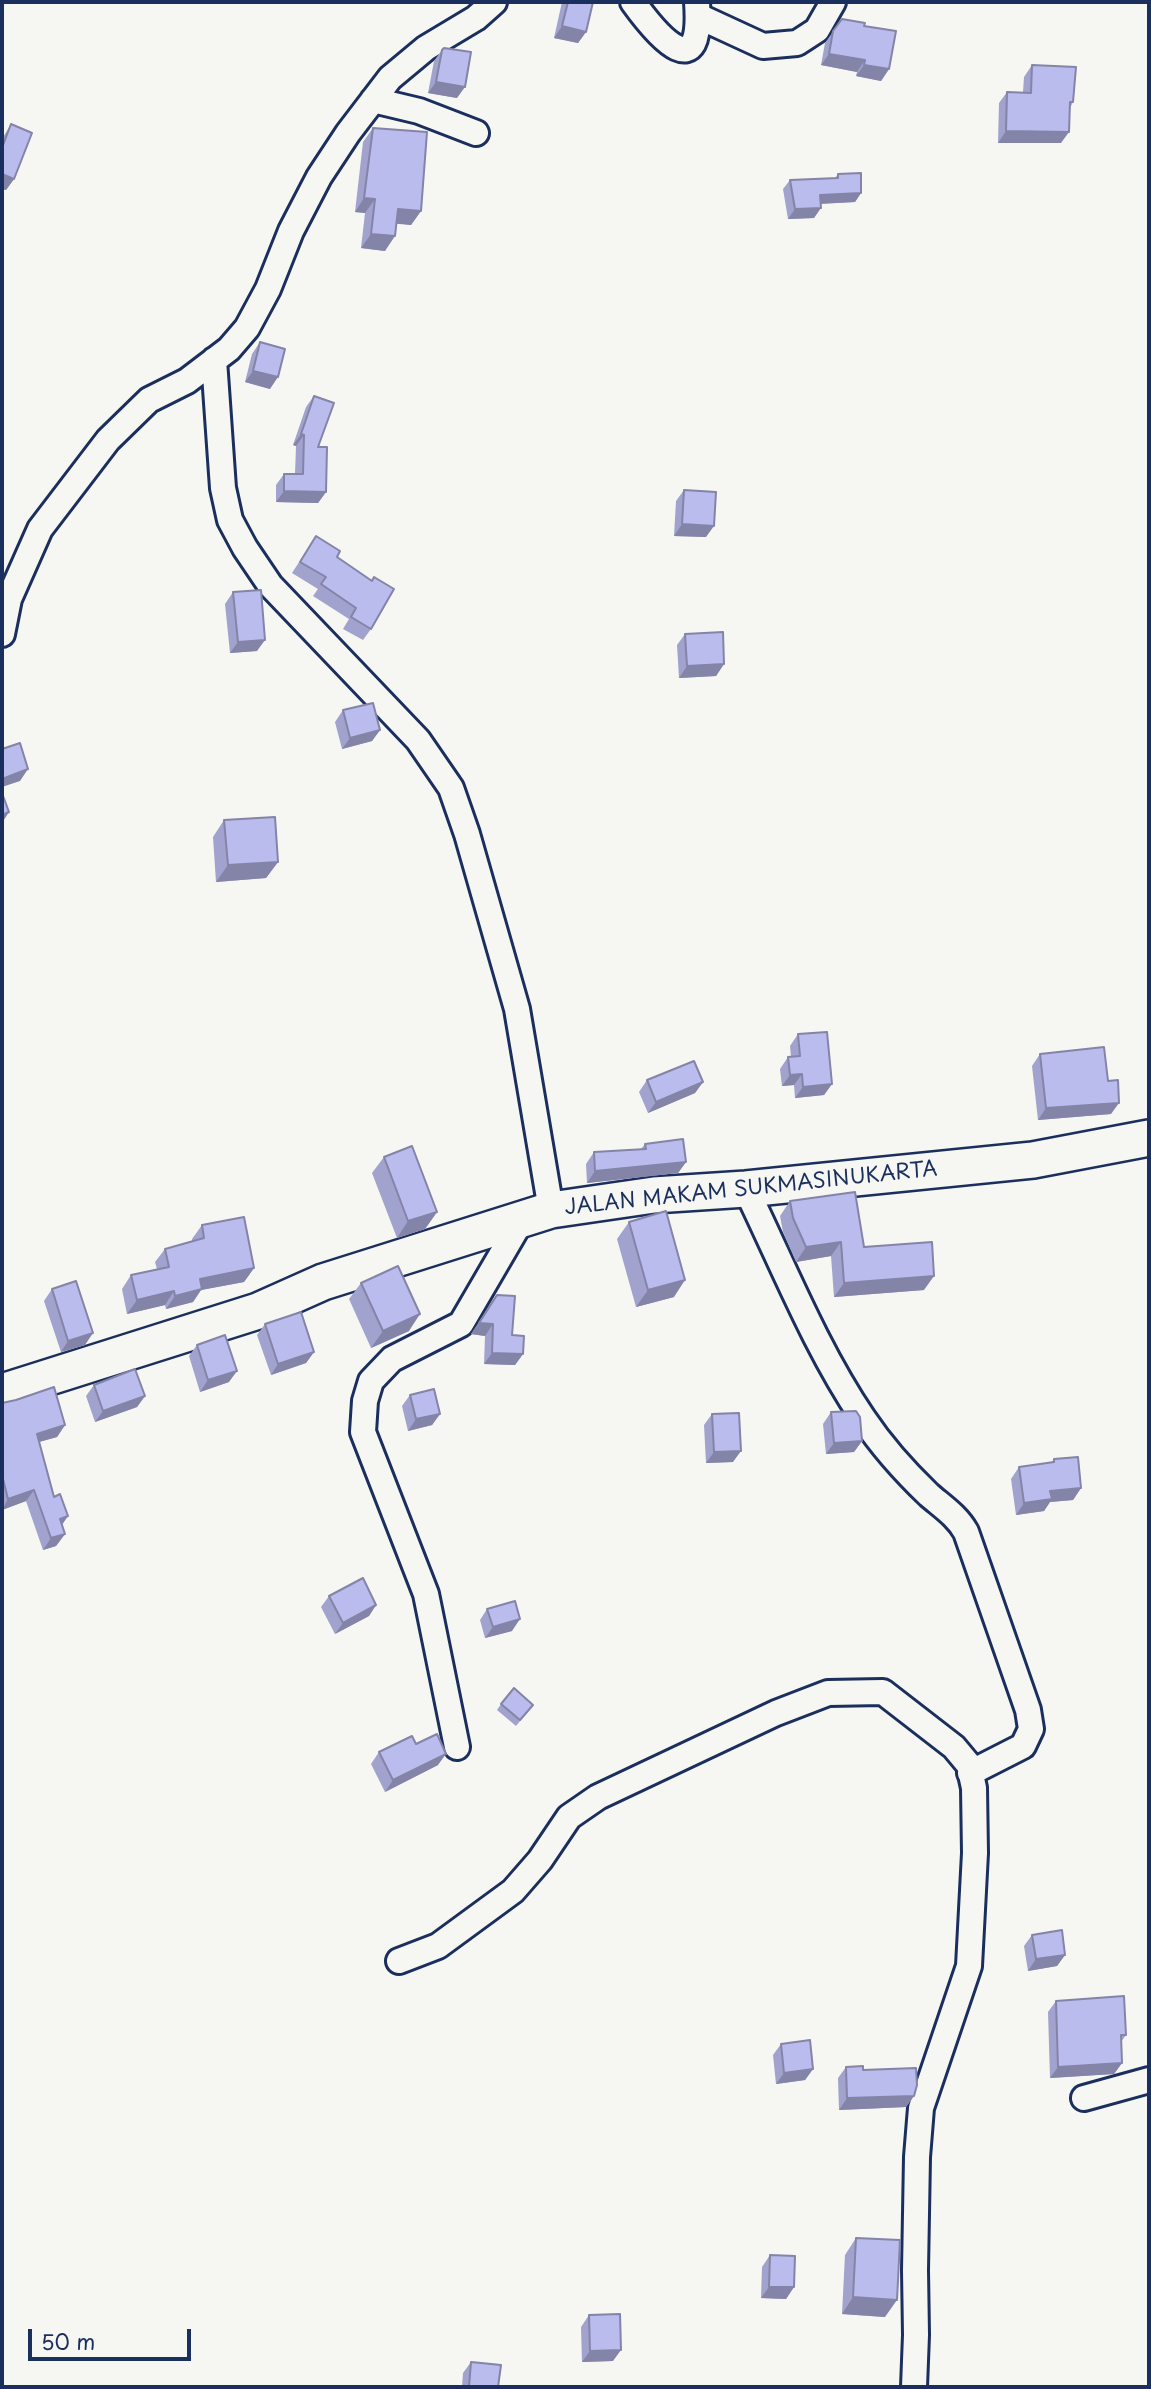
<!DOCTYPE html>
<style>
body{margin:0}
#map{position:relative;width:1151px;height:2389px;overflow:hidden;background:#f6f6f2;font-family:"Playpen Sans",sans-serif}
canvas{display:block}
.frame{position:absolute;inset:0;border:4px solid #1b2f5e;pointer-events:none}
.scale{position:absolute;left:28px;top:2329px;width:163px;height:32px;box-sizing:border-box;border:4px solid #1b2f5e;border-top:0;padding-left:9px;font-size:21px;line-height:24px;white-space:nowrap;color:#1b2f5e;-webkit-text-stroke:5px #f6f6f2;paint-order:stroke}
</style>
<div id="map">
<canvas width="1151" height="2389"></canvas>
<div class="frame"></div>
<div class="scale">50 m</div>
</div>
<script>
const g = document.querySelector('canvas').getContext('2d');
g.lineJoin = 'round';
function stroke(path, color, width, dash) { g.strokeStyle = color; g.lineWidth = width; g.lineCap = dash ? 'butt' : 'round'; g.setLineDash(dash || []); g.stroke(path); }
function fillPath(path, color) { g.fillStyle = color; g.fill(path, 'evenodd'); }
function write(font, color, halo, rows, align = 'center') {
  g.font = font + ' "Playpen Sans",sans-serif'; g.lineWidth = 7; g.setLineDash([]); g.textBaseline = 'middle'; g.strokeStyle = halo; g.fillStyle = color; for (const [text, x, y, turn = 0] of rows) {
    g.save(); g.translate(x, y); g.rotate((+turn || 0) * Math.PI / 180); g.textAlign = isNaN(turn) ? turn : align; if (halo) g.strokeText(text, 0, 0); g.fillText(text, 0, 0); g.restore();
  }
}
const street = new Path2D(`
 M633,2C659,38 703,88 697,2
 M698,16L763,46L797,43L817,30L833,2
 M373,100L419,111L476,133
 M214,360L223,488L230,520L245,548L270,585L418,740L451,788L467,834L517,1009L551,1210
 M2,634L9,599L40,529L108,440L149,400L187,381L229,349L247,328L268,289L291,231L319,177L348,133L390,78L426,48L476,18L494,2
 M746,1189C783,1265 815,1347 863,1418C881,1445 905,1472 929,1495C943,1507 957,1516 966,1532L1028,1710L1031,1729L1023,1746L970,1773
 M457,1747L426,1594L363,1432L365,1401L371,1381L392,1359L461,1324L521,1221
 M399,1961L438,1946L513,1891L540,1860L569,1817L598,1797L776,1713L828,1693L883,1692L954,1747L969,1765L974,1788L975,1853L969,1966L921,2108L917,2157L915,2270L916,2335L914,2387
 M1084,2098L1149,2080`);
const secondary = new Path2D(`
 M2,1392L258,1311L323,1282L551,1210L654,1195L746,1189L1033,1160L1149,1138`);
const wall = new Path2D(`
 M562,2H593L586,32L578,43L554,38Z
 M842,19L864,26L889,69L881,81L856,76L857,72L821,65L825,43Z
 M442,50L457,98L428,93L434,61Z
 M1032,65L1073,102L1070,108L1061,143H998L999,103L1007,92H1023L1024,77Z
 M11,124L14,179L6,190L2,189V139Z
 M373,128L421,211L411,225L397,223L385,251L361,248L365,213L355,212L363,142Z
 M838,174L861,193L855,202L821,204L814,218L788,219L783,189L790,180L835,178Z
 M260,342L270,389L245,382L252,354Z
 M314,396L318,447L326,492L318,503L276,502V485L284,474H295L296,446L293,445L306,407Z
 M684,490L706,537L674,536L676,501Z
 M316,536L337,557L371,629L363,640L343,629L349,619L313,596L318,589L292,573Z
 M233,592L257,651L230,653L225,604Z
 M685,634L724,664L716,676L679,678L677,645Z
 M343,710L380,730L372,741L342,749L335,722Z
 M224,820L278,862L266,878L216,882L213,837Z
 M798,1034L832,1084L824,1095L795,1098L794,1085L782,1086L780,1069L788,1057H791L790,1046Z
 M1040,1054L1111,1114L1038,1120L1032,1066Z
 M647,1080L703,1082L695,1093L648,1113L639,1092Z
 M645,1144L686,1162L678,1173L587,1183L586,1164L594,1152L641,1149Z
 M384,1157L437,1212L425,1229L397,1238L372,1173Z
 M790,1201L864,1247L924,1290L834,1297L831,1256L796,1262L783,1232L780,1216Z
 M629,1222L674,1297L636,1307L617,1239Z
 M202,1225L254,1268L244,1282L201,1290L193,1302L166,1309L165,1305L127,1314L122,1289L131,1275L157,1269L155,1262L165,1249L192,1241V1239Z
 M361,1283L409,1331L371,1348L349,1299Z
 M52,1289L85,1345L61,1352L44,1301Z
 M497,1295L512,1335L523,1354L515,1365L484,1364L485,1336L471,1334Z
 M265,1324L314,1352L306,1363L271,1375L257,1335Z
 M197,1345L229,1382L200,1392L189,1356Z
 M94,1385L145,1396L137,1407L95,1422L86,1396Z
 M410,1395L440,1414L432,1425L408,1431L402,1406Z
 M2,1403L65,1425L57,1437L39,1442L65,1534L56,1546L43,1550L26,1501L2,1510Z
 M831,1412L862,1441L854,1452L826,1454L823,1424Z
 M712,1414L733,1462L706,1463L704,1425Z
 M1054,1459L1081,1488L1073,1500L1050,1502L1044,1511L1016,1515L1011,1479L1019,1467L1051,1463Z
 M329,1596L376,1605L369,1616L335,1634L321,1607Z
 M487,1609L512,1631L485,1638L480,1620Z
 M501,1704L529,1710L516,1726L497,1710Z
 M416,1744L438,1765L385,1792L371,1764L379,1752Z
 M1032,1935L1065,1955L1057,1966L1028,1971L1024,1946Z
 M1056,2001L1126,2035L1121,2042L1122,2063L1114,2074L1050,2078L1048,2012Z
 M781,2044L813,2069L805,2080L776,2084L773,2055Z
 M846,2067L863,2070L914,2096L906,2107L839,2110L838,2078Z
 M856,2238L885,2317L842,2314L845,2255Z
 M770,2255L794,2287L786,2299L761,2298L762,2267Z
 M589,2315L613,2361L582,2362L581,2327Z
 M471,2362L498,2387H462L463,2373Z`);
const shadedWall = new Path2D(`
 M562,26L586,32L578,43L554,38Z
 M829,54L865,60L857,72L821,65Z
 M864,65L889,69L881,81L856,76Z
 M436,82L465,87L457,98L428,93Z
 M1006,131L1069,132L1061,143H998Z
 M2,174L14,179L6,190L2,189Z
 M861,193L855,202L814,204L820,195Z
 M364,198L375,199L365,213L355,212Z
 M821,208L814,218L788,219L795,209Z
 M398,209L421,211L411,225L388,223Z
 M371,234L395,236L385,251L361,248Z
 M253,371L278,377L270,389L245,382Z
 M301,434L304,435L296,446L293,445Z
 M284,491L326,492L318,503L276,502Z
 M682,524L714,526L706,537L674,536Z
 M265,640L257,651L230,653L238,642Z
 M724,664L716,676L679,678L687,666Z
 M380,730L372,741L342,749L350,738Z
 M28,769L20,781L2,787V779Z
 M9,812L2,823V815Z
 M278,862L266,878L216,882L228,865Z
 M802,1074L794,1085L782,1086L790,1075Z
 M703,1082L695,1093L648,1113L656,1102Z
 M832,1084L824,1095L795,1098L803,1087Z
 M1119,1103L1111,1114L1038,1120L1046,1108Z
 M686,1162L678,1173L587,1183L595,1171Z
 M437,1212L425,1229L397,1238L408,1221Z
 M841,1242L831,1256L796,1262L806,1247Z
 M254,1268L244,1282L201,1290L193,1302L166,1309L175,1296L200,1279Z
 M934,1276L924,1290L834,1297L844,1283Z
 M685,1280L674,1297L636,1307L648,1290Z
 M174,1291L165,1305L127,1314L137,1300Z
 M420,1314L409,1331L371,1348L383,1331Z
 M479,1323L493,1324L485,1336L471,1334Z
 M93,1333L85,1345L61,1352L68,1341Z
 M314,1352L306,1363L271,1375L278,1364Z
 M492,1353L523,1354L515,1365L484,1364Z
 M237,1371L229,1382L200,1392L208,1380Z
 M145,1396L137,1407L95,1422L103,1411Z
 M440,1414L432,1425L408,1431L416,1419Z
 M65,1425L57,1437L28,1445L37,1434Z
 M862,1441L854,1452L826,1454L834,1443Z
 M741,1451L733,1462L706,1463L714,1452Z
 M1081,1488L1073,1500L1050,1502L1044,1511L1016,1515L1024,1503L1050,1491Z
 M34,1490L26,1501L2,1510L8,1499Z
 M68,1516L60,1528V1519Z
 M65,1534L56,1546L43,1550L51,1538Z
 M376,1605L369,1616L335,1634L343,1623Z
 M520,1619L512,1631L485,1638L493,1627Z
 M446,1754L438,1765L385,1792L393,1780Z
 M1065,1955L1057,1966L1028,1971L1036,1959Z
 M1122,2063L1114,2074L1050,2078L1058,2067Z
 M813,2069L805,2080L776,2084L784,2073Z
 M914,2096L906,2107L839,2110L847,2098Z
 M769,2287H794L786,2299L761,2298Z
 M853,2297L897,2300L885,2317L842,2314Z
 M621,2350L613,2361L582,2362L590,2351Z`);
const building = new Path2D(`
 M568,2H593L586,32L562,26Z
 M842,19L865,23L864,26L896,31L889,69L864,65L865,60L829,54L833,31Z
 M444,48L471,52L465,87L436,82L442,50Z
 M1032,65L1076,67L1073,102H1070L1069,132L1006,131L1007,92L1031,93Z
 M11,124L32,133L14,179L2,174V148Z
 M373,128L427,132L421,211L398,209L395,236L371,234L375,199L364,198Z
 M861,173V193L820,195L821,208L795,209L790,180L838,178V174Z
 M260,342L285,349L278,377L253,371Z
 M314,396L334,403L318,447H327L326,492L284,491V474H303L304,435L301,434Z
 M684,490L716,492L714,526L682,524Z
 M316,536L340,551L337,557L372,581L374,577L394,589L371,629L351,617L356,608L321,584L326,577L300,562Z
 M261,590L265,640L238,642L233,592Z
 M723,632L724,664L687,666L685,634Z
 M373,703L380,730L350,738L343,710Z
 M20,743L28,769L2,779V749Z
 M2,793L9,812L2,815Z
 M275,817L278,862L228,865L224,820Z
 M827,1032L832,1084L803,1087L802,1074L790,1075L788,1057L800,1056L798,1034Z
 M1104,1047L1108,1081L1118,1080L1119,1103L1046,1108L1040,1054Z
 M694,1061L703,1082L656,1102L647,1080Z
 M683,1139L686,1162L595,1171L594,1152L646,1149L645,1144Z
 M412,1146L437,1212L408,1221L384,1157Z
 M855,1192L864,1247L932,1242L934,1276L844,1283L841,1242L806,1247L793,1218L790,1201Z
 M666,1211L685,1280L648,1290L629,1222Z
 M244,1217L254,1268L200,1279L202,1289L175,1296L174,1291L137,1300L131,1275L169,1267L165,1249L204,1238L202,1225Z
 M398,1266L420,1314L383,1331L361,1283Z
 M76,1281L93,1333L68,1341L52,1289Z
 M497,1295L515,1296L512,1335L524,1336L523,1354L492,1353L493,1324L479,1323Z
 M301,1312L314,1352L278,1364L265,1324Z
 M225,1335L237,1371L208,1380L197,1345Z
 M135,1369L145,1396L103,1411L94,1385Z
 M54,1387L65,1425L37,1434L54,1497L60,1494L68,1516L60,1519L65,1534L51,1538L34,1490L8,1499L2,1475V1403L16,1400Z
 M434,1389L440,1414L416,1419L410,1395Z
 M856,1411L860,1417L862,1441L834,1443L831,1412Z
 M739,1413L741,1451L714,1452L712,1414Z
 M1078,1457L1081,1488L1050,1491L1052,1499L1024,1503L1019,1467L1054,1462V1459Z
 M363,1578L376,1605L343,1623L329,1596Z
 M515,1601L520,1619L493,1627L487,1609Z
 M514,1688L533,1705L520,1720L501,1704Z
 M437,1734L446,1754L393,1780L379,1752L412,1736L416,1744Z
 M1062,1930L1065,1955L1036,1959L1032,1935Z
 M1124,1996L1126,2035H1121L1122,2063L1058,2067L1056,2001Z
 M810,2040L813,2069L784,2073L781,2044Z
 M863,2066V2070L916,2068L917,2085L914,2096L847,2098L846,2067Z
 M856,2238L900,2240L897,2300L853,2297Z
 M770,2255L795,2256L794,2287H769Z
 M620,2314L621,2350L590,2351L589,2315Z
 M471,2362L501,2365L498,2387H469Z`);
const streetNames = [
 ["JALAN MAKAM SUKMASINUKARTA",751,1189,-6]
];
stroke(street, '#1b2f5e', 30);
stroke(secondary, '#1b2f5e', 40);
stroke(street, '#f6f6f2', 24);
stroke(secondary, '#f6f6f2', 35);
fillPath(wall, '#a1a2cd');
fillPath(shadedWall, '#8384a7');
fillPath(building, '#bbbcee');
stroke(building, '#8384a7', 2);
write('21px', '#1b2f5e', '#f6f6f2', streetNames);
</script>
